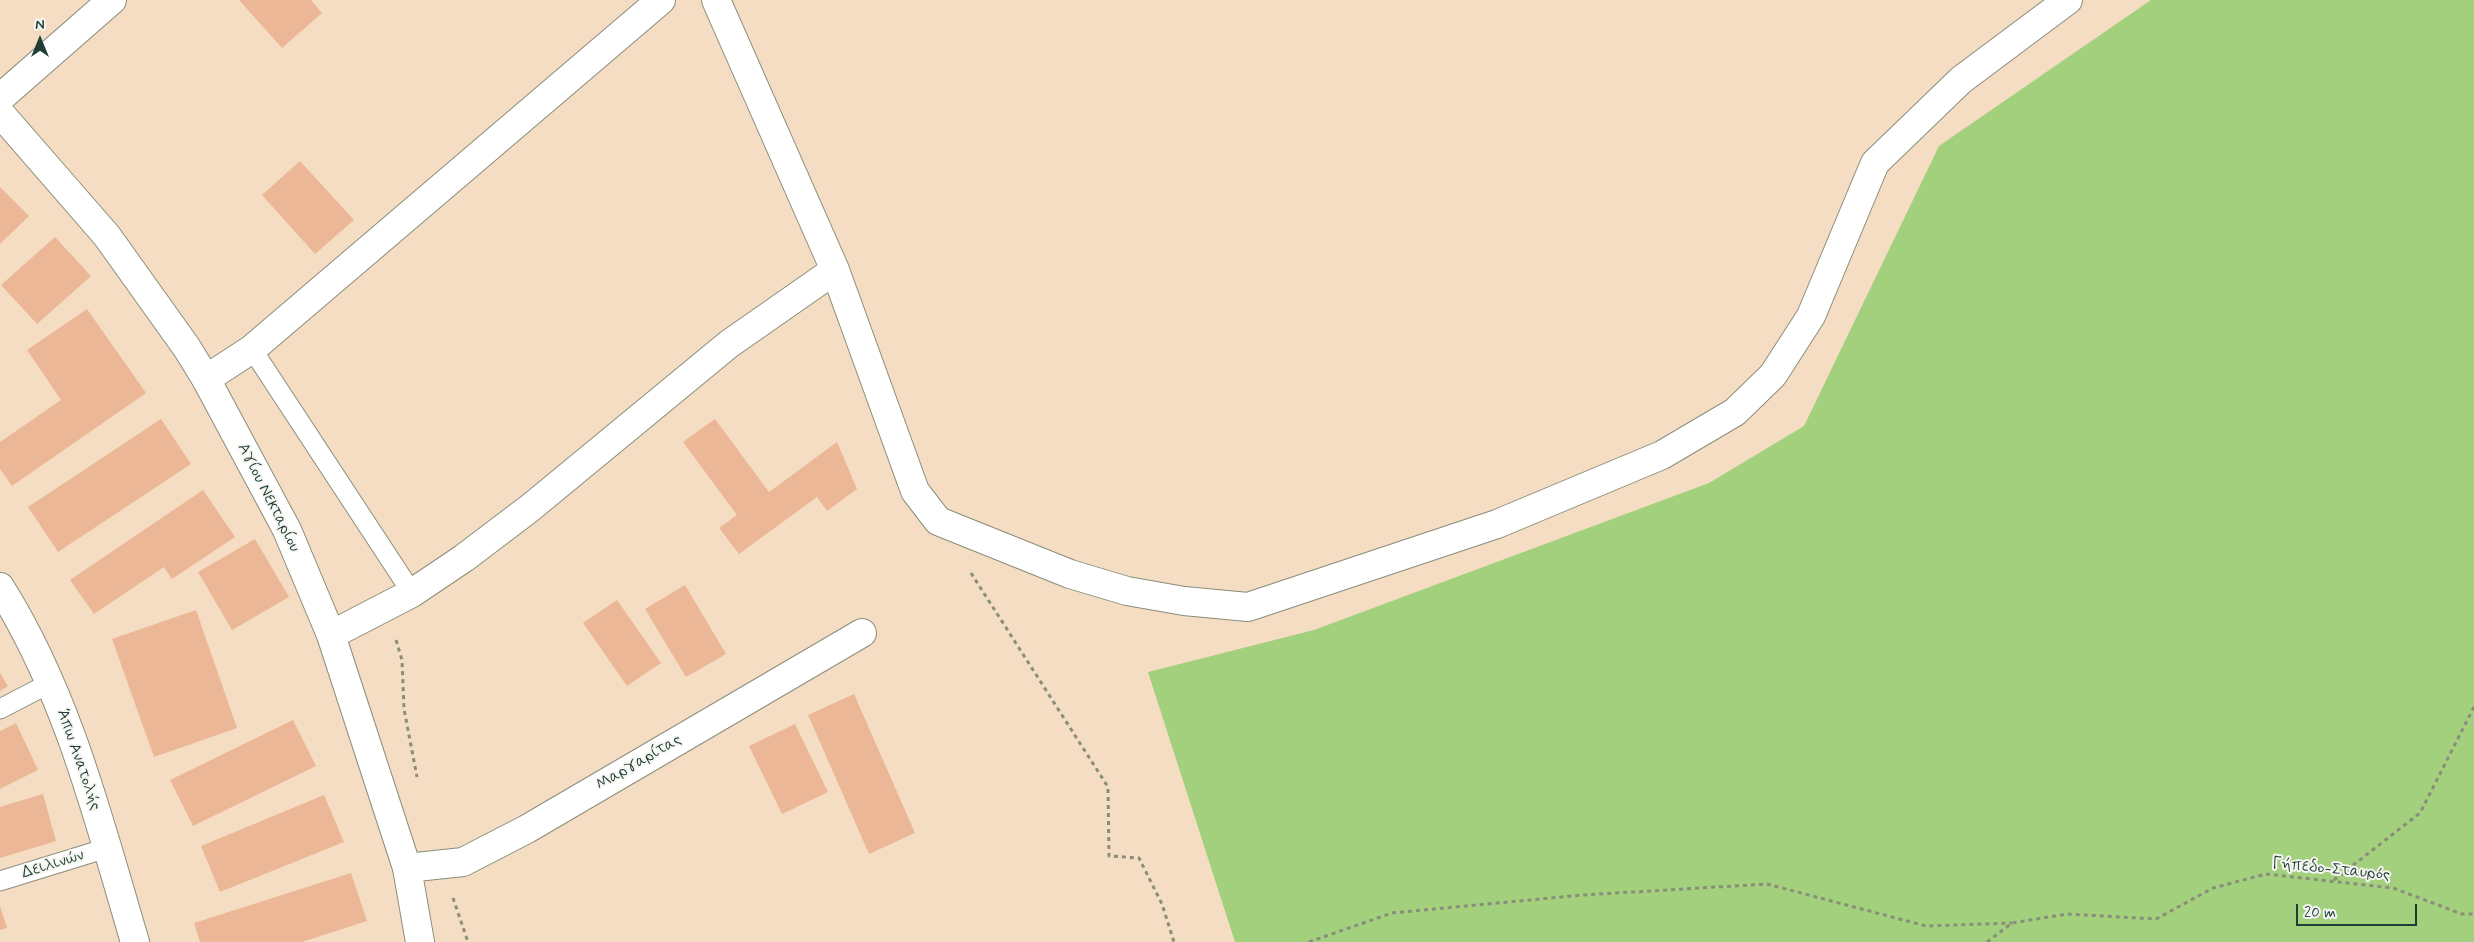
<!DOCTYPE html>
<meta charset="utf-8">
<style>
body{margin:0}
#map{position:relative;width:2474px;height:942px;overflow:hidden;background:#f4ddc2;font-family:Mynerve,sans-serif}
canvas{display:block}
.north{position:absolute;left:15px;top:15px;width:50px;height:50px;-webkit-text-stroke:4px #f6f6f2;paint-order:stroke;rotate:0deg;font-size:14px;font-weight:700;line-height:20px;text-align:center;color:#1f3d34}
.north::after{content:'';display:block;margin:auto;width:18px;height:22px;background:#1f3d34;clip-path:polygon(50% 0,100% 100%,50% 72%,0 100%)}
.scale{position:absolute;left:2296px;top:904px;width:121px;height:22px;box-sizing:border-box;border:2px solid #1f3d34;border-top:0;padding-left:6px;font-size:15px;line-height:18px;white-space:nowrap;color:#1f3d34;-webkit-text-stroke:4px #f6f6f2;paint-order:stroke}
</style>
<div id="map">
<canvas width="2474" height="942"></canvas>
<div class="north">N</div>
<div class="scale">20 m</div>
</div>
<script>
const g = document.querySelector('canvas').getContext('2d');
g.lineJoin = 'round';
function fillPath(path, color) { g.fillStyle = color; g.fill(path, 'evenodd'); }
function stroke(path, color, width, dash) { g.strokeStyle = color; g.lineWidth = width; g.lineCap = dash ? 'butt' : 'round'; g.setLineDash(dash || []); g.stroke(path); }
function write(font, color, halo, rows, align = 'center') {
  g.font = font + ' Mynerve,sans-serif'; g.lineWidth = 4; g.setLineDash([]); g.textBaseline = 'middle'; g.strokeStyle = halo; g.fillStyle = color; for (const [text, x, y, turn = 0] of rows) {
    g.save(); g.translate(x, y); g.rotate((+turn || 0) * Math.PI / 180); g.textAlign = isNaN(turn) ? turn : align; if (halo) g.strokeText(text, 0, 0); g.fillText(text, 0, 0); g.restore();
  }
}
const green = new Path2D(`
 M2151,0H2474V942H1235L1148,672L1314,630L1709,483L1804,426L1939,146Z`);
const building = new Path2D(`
 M239,0H311L322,13L282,48Z
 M300,161L354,220L315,254L262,195Z
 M0,187L29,216L0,244Z
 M55,237L91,276L37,324L1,285Z
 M87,309L146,393L12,486L0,469V442L61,400L27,350Z
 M161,419L191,464L58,552L28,507Z
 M715,419L769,492L837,442L857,489L827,511L817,497L739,554L719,528L737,515L683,442Z
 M203,490L235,537L172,579L164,567L94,614L70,580Z
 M255,539L289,597L232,630L198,572Z
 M685,585L726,654L686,677L645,609Z
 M617,600L661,663L627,686L583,623Z
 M196,610L237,728L154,757L112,639Z
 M0,673L8,686L0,691Z
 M854,694L915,833L869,854L808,715Z
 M293,720L316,766L193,826L170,780Z
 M16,723L38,770L0,789V731Z
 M795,724L828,792L782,814L749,746Z
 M43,794L56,841L0,858V807Z
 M324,795L344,842L220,892L201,846Z
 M351,873L367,921L302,942H200L194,923Z
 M0,906L7,928L0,930Z`);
const path = new Path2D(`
 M971,573L1108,787L1109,856L1139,858L1162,904L1174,942
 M396,640L402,660L404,709L417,777
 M2334,880L2420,813L2474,707
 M453,898L468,942
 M1309,942L1392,913L1583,895L1767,884L1926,926L2012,923
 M1987,942L2012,923L2067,914L2156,919L2213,888L2266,874L2393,888L2462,914H2474`);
const service = new Path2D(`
 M252,349L412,593
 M0,709L50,683
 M0,881L107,848`);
const minor = new Path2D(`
 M716,0L835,270L915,491L938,521L1070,574L1127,591L1184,601L1248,607L1497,524L1662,455L1735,412L1773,375L1811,316L1875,163L1961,80L2068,0
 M0,98L112,0
 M206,379L252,349L661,0
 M0,587C68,695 99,821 135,942
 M331,635L412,593L464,558L530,508L729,344L835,270
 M407,868L463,862L527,829L862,633`);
const tertiary = new Path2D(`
 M0,113L107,236L187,348L206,379L287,530L331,635L407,868L420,942`);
const streetNames = [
 ["Αγίου Νεκταρίου",268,498,63],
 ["Άπω Ανατολής",78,760,71],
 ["Μαργαρίτας",639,763,-30],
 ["Δειλινών",53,865,-17],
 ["Γήπεδο-Σταυρός",2331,870,6]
];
fillPath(green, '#a2d07d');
fillPath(building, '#ecb796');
stroke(service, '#8a8d7b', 21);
stroke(minor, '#8a8d7b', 30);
stroke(tertiary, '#8a8d7b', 30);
stroke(path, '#8a8d7b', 3, [4, 4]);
stroke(service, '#fff', 19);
stroke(minor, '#fff', 28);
stroke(tertiary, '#fff', 28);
write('16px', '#1f3d34', '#f6f6f2', streetNames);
</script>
